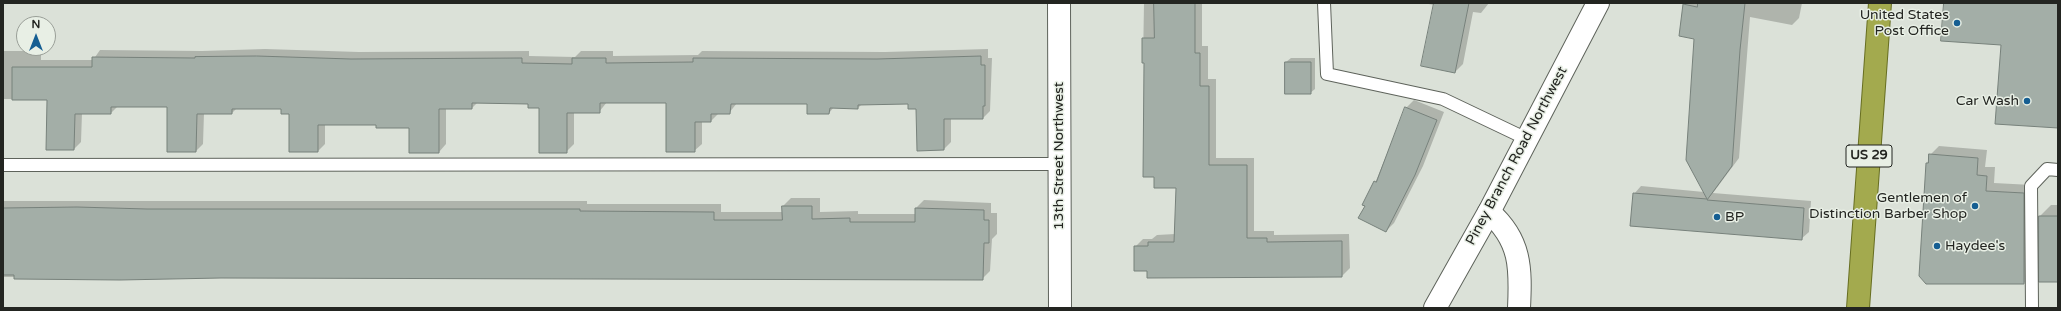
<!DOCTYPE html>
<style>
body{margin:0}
#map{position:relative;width:2061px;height:311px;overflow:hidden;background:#dbe1d8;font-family:"Varela Round",sans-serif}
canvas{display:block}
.frame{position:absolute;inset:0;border:4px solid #232521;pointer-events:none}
.north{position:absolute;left:16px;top:16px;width:40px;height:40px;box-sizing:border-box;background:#e8efe5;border:1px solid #999e97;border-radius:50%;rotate:0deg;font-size:11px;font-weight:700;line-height:16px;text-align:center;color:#232521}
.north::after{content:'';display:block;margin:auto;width:14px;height:18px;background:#155e92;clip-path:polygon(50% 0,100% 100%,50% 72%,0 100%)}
</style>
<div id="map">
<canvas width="2061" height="311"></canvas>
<div class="frame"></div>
<div class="north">N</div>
</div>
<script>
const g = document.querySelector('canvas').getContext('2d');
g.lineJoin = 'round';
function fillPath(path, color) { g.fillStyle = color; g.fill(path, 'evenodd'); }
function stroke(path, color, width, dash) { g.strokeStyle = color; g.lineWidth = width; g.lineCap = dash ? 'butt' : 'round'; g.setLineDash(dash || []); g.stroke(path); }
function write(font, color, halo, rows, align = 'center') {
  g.font = font + ' "Varela Round",sans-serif'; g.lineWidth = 3; g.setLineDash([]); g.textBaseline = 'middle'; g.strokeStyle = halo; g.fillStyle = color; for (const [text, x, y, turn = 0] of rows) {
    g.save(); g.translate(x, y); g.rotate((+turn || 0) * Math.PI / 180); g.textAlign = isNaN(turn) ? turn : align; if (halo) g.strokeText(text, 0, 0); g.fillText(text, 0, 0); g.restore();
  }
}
const shadow = new Path2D(`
 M1144,3H1202V46H1208V79H1216V158H1254V231H1274V235L1349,234L1350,268L1342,276L1148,270L1135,247L1143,239H1152L1157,235L1175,234L1177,187L1145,62H1143Z
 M1423,3H1489L1481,13L1473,12L1463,64L1455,72L1434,5Z
 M1686,3H1802L1799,18L1792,25L1750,17L1739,158L1713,193L1811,201L1809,232L1801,239L1634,194L1641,186L1704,192L1695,39L1684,5Z
 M265,49L359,52L529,51V56L575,57L581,51H613V56L698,55L702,51L885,52L988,49V58H992L990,111L983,118H951V142L944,149L917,108L909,103L862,104L858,108L834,107L829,113L808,103H737L729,113H719L711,121H702V144L694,151L667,102H607L599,112H574V144L566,152L540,107L529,103L478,102L472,108H446V144L439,152L410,127L377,124H325V144L318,151L290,113L282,108H237L232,113H204L203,144L196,151L168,106H118L111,113H82L81,142L74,149L48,99H3V51H41V60H93L100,50L202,51Z
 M1291,58H1315V89L1310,93L1286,62Z
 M1414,100L1444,112L1423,166L1394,223L1386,231L1366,205L1406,108Z
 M1939,146L1987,150L1985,167H1995L1994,183L2032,185V274L2024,283L1927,164L1930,155Z
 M791,198H820V212L858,211V214H916V208L924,200L991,203V213H997V234L992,239L990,271L982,279L3,277V201H587V204H721V212H783V206Z
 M2051,205H2058V281L2040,216Z`);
const building = new Path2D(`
 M1154,3H1195V53H1200V86H1209V165H1247V238H1267V242L1342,241V277L1147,278V271H1134V246H1148V242H1174L1176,188H1154V177H1143L1144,63H1142V38H1154Z
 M1434,3H1469L1455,73L1421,66Z
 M1698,3H1745L1740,50L1732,166L1707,200L1804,208L1802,240L1630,226L1633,193L1707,199L1686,160L1694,39L1679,36L1683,4L1697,7Z
 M1944,3H2058V128L1995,124L2001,45L1941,41Z
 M257,56L351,59L522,58V63L572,64V58H606V63L693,62V58L877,59L981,56V65H985V106H983V119H944V150L917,151L916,109H908V104L858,105V109L830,108L829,114H807V104H731L730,114H711V122H695V152H666V103H600V113H567V153H539V108H528V104L472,103V109H439V153H409V128H376V125H318V152H289V114H281V109H232V114H197L196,152H167V107H111V114H75L74,150H46L47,100H12V67H92V57L195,58V57Z
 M1285,62H1311V94H1285Z
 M1405,107L1437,120L1415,175L1386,232L1358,218L1365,206L1362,205L1374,181L1376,182Z
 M1929,154L1978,158L1977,175L1987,176L1986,191L2024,193V284H1926L1919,276L1926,163H1928Z
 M782,206H812V219L850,218V222H915V208L984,210V220H989V243H984L983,280L221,278L120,280L14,279V275H3V208L77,207L147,209H580V211L714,212V220H782Z
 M2039,216H2058V282H2039Z`);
const service = new Path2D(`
 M1324,3L1327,74L1443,99L1527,139
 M3,165L1059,164
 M2032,308L2031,186L2047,169L2058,170`);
const minor = new Path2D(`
 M1489,212C1521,240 1521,268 1519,308`);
const tertiary = new Path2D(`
 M1059,3L1060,308
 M1435,308L1489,212L1598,3`);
const trunk = new Path2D(`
 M1858,308L1880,3`);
const markers = [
 [1957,23,4,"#155e92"],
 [2027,101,4,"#155e92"],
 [1975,206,4,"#155e92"],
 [1717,217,4,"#155e92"],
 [1937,246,4,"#155e92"]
];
const shields = [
 [1869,156,46]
];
const shieldNames = [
 ["US 29",1869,156]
];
const poiNames = [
 ["United States",1949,15],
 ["Post Office",1949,31],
 ["Car Wash",2019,101],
 ["Gentlemen of",1967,198],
 ["Distinction Barber Shop",1967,214],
 ["BP",1725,217,"left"],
 ["Haydee's",1945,246,"left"]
];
const streetNames = [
 ["13th Street Northwest",1059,156,-90],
 ["Piney Branch Road Northwest",1517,156,-62]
];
fillPath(shadow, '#0003');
fillPath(building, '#a3aea7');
stroke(building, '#77817b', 1);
stroke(service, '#5e635b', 14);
stroke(minor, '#5e635b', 24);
stroke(tertiary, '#5e635b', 24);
stroke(trunk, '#676e21', 24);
stroke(service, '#fff', 12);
stroke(minor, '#fff', 22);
stroke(tertiary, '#fff', 22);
stroke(trunk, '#a3aa4e', 22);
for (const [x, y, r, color] of markers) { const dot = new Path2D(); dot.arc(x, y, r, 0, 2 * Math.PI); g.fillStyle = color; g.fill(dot); stroke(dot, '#e8efe5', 1.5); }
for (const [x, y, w] of shields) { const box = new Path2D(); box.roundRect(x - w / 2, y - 11, w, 22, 3); g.fillStyle = '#e8efe5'; g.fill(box); stroke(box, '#232521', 1); }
write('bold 13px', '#232521', null, shieldNames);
write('14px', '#232521', '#e8efe5', poiNames, 'right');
write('14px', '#232521', '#e8efe5', streetNames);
</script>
